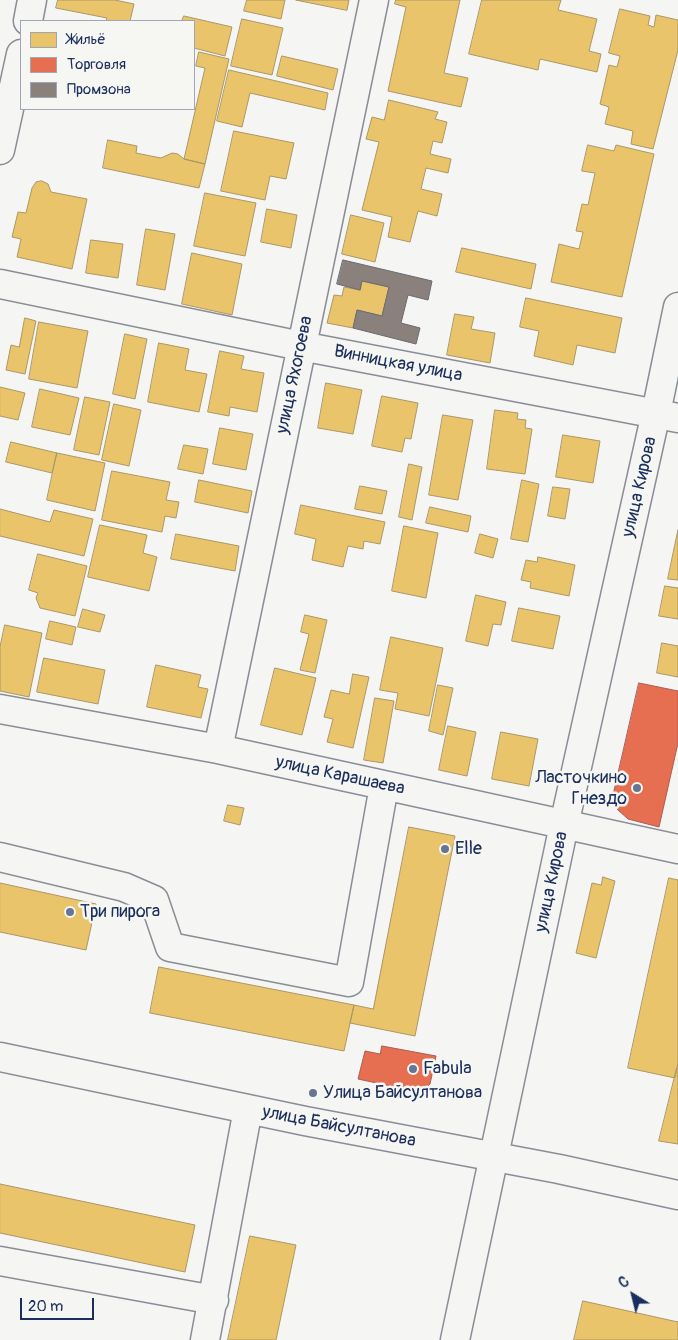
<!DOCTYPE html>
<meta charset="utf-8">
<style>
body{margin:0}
#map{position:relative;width:678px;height:1340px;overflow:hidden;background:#f5f5f3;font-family:Pangolin,sans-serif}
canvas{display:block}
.legend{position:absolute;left:20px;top:20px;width:175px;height:90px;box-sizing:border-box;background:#f6f6f2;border:1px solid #9ea6b7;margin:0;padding:6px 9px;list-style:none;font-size:15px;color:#1b2f5e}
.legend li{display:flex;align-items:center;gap:10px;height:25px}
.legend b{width:25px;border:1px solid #9ea6b7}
.north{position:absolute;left:608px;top:1270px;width:50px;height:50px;-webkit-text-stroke:4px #f6f6f2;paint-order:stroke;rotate:324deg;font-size:14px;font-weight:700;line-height:20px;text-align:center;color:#1b2f5e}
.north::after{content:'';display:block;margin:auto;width:18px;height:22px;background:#1b2f5e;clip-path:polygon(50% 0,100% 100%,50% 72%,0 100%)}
.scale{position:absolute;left:20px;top:1298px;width:74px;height:22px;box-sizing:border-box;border:2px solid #1b2f5e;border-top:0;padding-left:6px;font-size:15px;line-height:18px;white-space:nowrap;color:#1b2f5e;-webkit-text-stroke:4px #f6f6f2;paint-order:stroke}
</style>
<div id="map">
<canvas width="678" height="1340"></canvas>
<ul class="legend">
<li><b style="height:14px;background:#e9c46a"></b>Жильё</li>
<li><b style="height:14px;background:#e76f51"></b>Торговля</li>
<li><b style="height:14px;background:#8a817c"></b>Промзона</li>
</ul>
<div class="north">С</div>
<div class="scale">20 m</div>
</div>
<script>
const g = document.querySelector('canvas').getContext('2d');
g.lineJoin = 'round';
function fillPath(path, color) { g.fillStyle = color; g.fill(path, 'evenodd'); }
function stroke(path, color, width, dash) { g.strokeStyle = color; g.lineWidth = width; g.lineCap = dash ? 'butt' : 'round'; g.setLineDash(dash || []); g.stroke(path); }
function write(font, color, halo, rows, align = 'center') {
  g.font = font + ' Pangolin,sans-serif'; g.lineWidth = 5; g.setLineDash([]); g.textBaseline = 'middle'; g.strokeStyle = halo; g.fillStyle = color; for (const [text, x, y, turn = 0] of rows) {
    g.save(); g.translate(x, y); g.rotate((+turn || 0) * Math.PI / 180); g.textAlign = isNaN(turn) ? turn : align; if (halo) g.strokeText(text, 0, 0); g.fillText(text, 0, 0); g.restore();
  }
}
const homes = new Path2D(`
 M58,0H115L134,4L130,21H106L107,18L56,8Z
 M247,0H285L281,19L244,11Z
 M296,0H349L347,10Z
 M396,0H460L444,73L468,78L461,107L388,91L406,7L395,4Z
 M482,0H561L558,10L597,19L589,51L601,54L597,72L540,59L538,70L469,54Z
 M620,9L650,16L648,25L654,27L656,15L678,20V50L653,149L631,144L633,131L605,124L609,107L600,104L609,65L617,67L620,56L609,53Z
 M184,16L232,27L225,56L194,48V21H182Z
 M242,19L283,28L272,75L231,66Z
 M199,52L229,59L205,164L184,159L205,68L196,66Z
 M282,56L338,69L333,90L277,76Z
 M229,70L328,93L325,110L250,93L242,127L217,121Z
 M389,100L438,112L435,119L447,122L442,143L433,141L430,154L451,159L448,173L426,168L421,189L442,194L437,216L418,211L410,242L388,237L392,217L362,210L379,142L366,139L372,117L384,120Z
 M234,131L294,143L286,179L270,176L265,200L221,191Z
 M108,140L137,146L136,153L161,158L172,153L178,154L184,159L205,164L199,188L103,168Z
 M588,145L614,151L616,145L654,154L622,297L551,282L559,244L579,249L583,232L576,231L582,204L588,205L595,173L582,171Z
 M42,181L48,184L51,192L87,199L72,269L17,257L21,239L12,237L18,212L26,213L32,188L36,182Z
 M205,193L256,203L245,256L194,246Z
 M267,209L297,215L291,248L261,242Z
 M351,215L384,223L375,262L342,254Z
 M146,229L175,234L165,290L137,285Z
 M91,240L123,244L118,278L86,273Z
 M462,248L536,264L531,289L456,272Z
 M192,253L242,264L232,315L182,304Z
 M362,281L389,287L382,316L357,310L353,328L327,323L334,295L342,296L344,287L360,290Z
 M526,298L622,318L615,353L577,345L573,365L534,356L539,331L520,327Z
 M455,314L474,317L471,329L495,333L490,363L447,355Z
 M25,318L36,321L25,374L6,370L11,345L19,347Z
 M39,322L88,331L77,388L29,379Z
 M125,334L147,339L135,399L113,394Z
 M159,343L189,349L185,370L207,374L199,412L148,402Z
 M220,351L244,356L241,369L264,373L257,412L230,407L229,416L208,412Z
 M326,383L362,390L353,434L318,428Z
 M0,387L25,393L18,420L0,416Z
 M40,389L79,398L70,435L32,427Z
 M382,396L418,403L411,439L405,438L402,452L372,446Z
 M85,397L110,402L99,455L74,450Z
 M114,404L141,410L129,466L102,460Z
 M495,410L518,413L517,419L526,420L525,428L532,429L525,474L487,469Z
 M443,415L473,420L458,500L429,495Z
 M220,428L253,434L246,470L213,464Z
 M563,435L600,441L593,483L556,477Z
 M11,442L57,453L52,473L6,462Z
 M184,445L208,449L203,474L178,469Z
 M57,453L105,463L95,511L47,500Z
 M409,464L422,467L412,520L399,517Z
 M112,471L170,482L166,500L179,502L176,518L165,516L162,532L102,520Z
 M199,480L252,491L248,513L195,502Z
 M522,480L539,484L528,542L511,539Z
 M360,486L387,491L382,514L355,509Z
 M553,487L570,489L565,519L548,516Z
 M301,505L385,522L380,544L364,541L363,549L348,546L343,567L312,560L316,539L295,534Z
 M430,507L471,516L468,532L426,523Z
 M0,509L50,522L54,510L93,519L84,556L0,536Z
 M100,525L147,535L143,553L157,557L149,591L88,577Z
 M404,526L438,533L426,598L392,591Z
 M678,530V580L668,579Z
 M176,534L239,546L235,571L171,559Z
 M480,534L498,539L493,558L475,553Z
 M38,554L87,566L75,616L40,608L36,598L38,593L29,590Z
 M538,557L575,565L569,596L530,588L531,582L521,580L526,560L537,562Z
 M665,586L678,588V619L659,616Z
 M476,595L506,602L501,625L493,624L488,646L466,641Z
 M519,608L560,616L553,649L512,641Z
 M83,609L105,615L100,632L78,627Z
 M305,615L327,620L315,673L300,670L309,634L301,632Z
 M50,621L76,627L72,645L46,639Z
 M5,625L42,633L29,697L0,691V647Z
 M391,637L443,648L429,716L395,709L398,693L380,690Z
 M662,643L678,646V677L657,673Z
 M44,658L105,670L98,704L37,692Z
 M156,665L201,675L198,687L208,689L201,718L147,707Z
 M275,668L316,678L302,735L261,725Z
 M353,674L369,677L353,748L327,742L333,719L324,717L331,690L349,694Z
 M438,685L453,688L443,735L429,731Z
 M375,698L394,701L383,763L364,760Z
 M448,726L476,732L467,776L439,770Z
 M501,732L538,739L529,786L492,779Z
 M228,805L244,808L240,825L224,821Z
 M409,827L455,836L415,1036L350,1023L354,1005L373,1009Z
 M603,877L615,881L596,958L576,953L592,883L601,885Z
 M669,878L678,880V1063L675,1078L628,1068Z
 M0,883L96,904L86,950L0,932Z
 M159,967L354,1005L344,1051L150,1013Z
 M677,1068H678V1144L659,1141Z
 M0,1184L195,1225L185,1272L0,1233Z
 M250,1236L296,1245L276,1340H228Z
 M583,1301L678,1322V1340H574Z`);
const shops = new Path2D(`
 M639,683L678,691V743L659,827L628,819L618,810L613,796Z
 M382,1046L436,1056L430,1084L425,1089L418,1092L358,1079L365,1051L380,1054Z`);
const industry = new Path2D(`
 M343,260L432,281L428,300L408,295L401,323L420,328L416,344L353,328L357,310L382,316L389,287L362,281L360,290L337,284Z`);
const minor = new Path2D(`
 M28,21L32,0
 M0,150L21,54
 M0,284L301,346L678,418
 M0,709L218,749L678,849
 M218,749L374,0
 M0,857L124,887L154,900L170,947L349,982L384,786
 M0,1057L305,1121L559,1169L678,1195
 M0,1261L214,1300
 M205,1340L248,1109`);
const major = new Path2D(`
 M455,1340L564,825L656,413L678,307`);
const markers = [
 [637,788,5,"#677492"],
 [445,849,5,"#677492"],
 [70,912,5,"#677492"],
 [413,1069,5,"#677492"],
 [313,1093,5,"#677492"]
];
const streetNames = [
 ["Винницкая улица",398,364,11],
 ["улица Яхогоева",295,375,-78],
 ["улица Кирова",640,487,-77],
 ["улица Карашаева",340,776,12],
 ["улица Кирова",552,882,-78],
 ["улица Байсултанова",339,1127,11]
];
const poiNames = [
 ["Ласточкино",627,778,"right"],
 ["Гнездо",627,799,"right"],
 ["Elle",455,849],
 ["Три пирога",80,912],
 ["Fabula",423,1069],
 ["Улица Байсултанова",323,1093]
];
fillPath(homes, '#e9c46a');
stroke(homes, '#ab9766', 1);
fillPath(shops, '#e76f51');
stroke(shops, '#aa5c55', 1);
fillPath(industry, '#8a817c');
stroke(industry, '#696873', 1);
stroke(minor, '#898d95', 31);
stroke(major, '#898d95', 31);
stroke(minor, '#f5f5f3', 28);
stroke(major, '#f5f5f3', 28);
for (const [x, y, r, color] of markers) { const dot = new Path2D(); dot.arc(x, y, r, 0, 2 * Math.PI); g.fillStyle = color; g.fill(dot); stroke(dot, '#f6f6f2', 2); }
write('18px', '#1b2f5e', '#f6f6f2', streetNames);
write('18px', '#1b2f5e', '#f6f6f2', poiNames, 'left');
</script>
